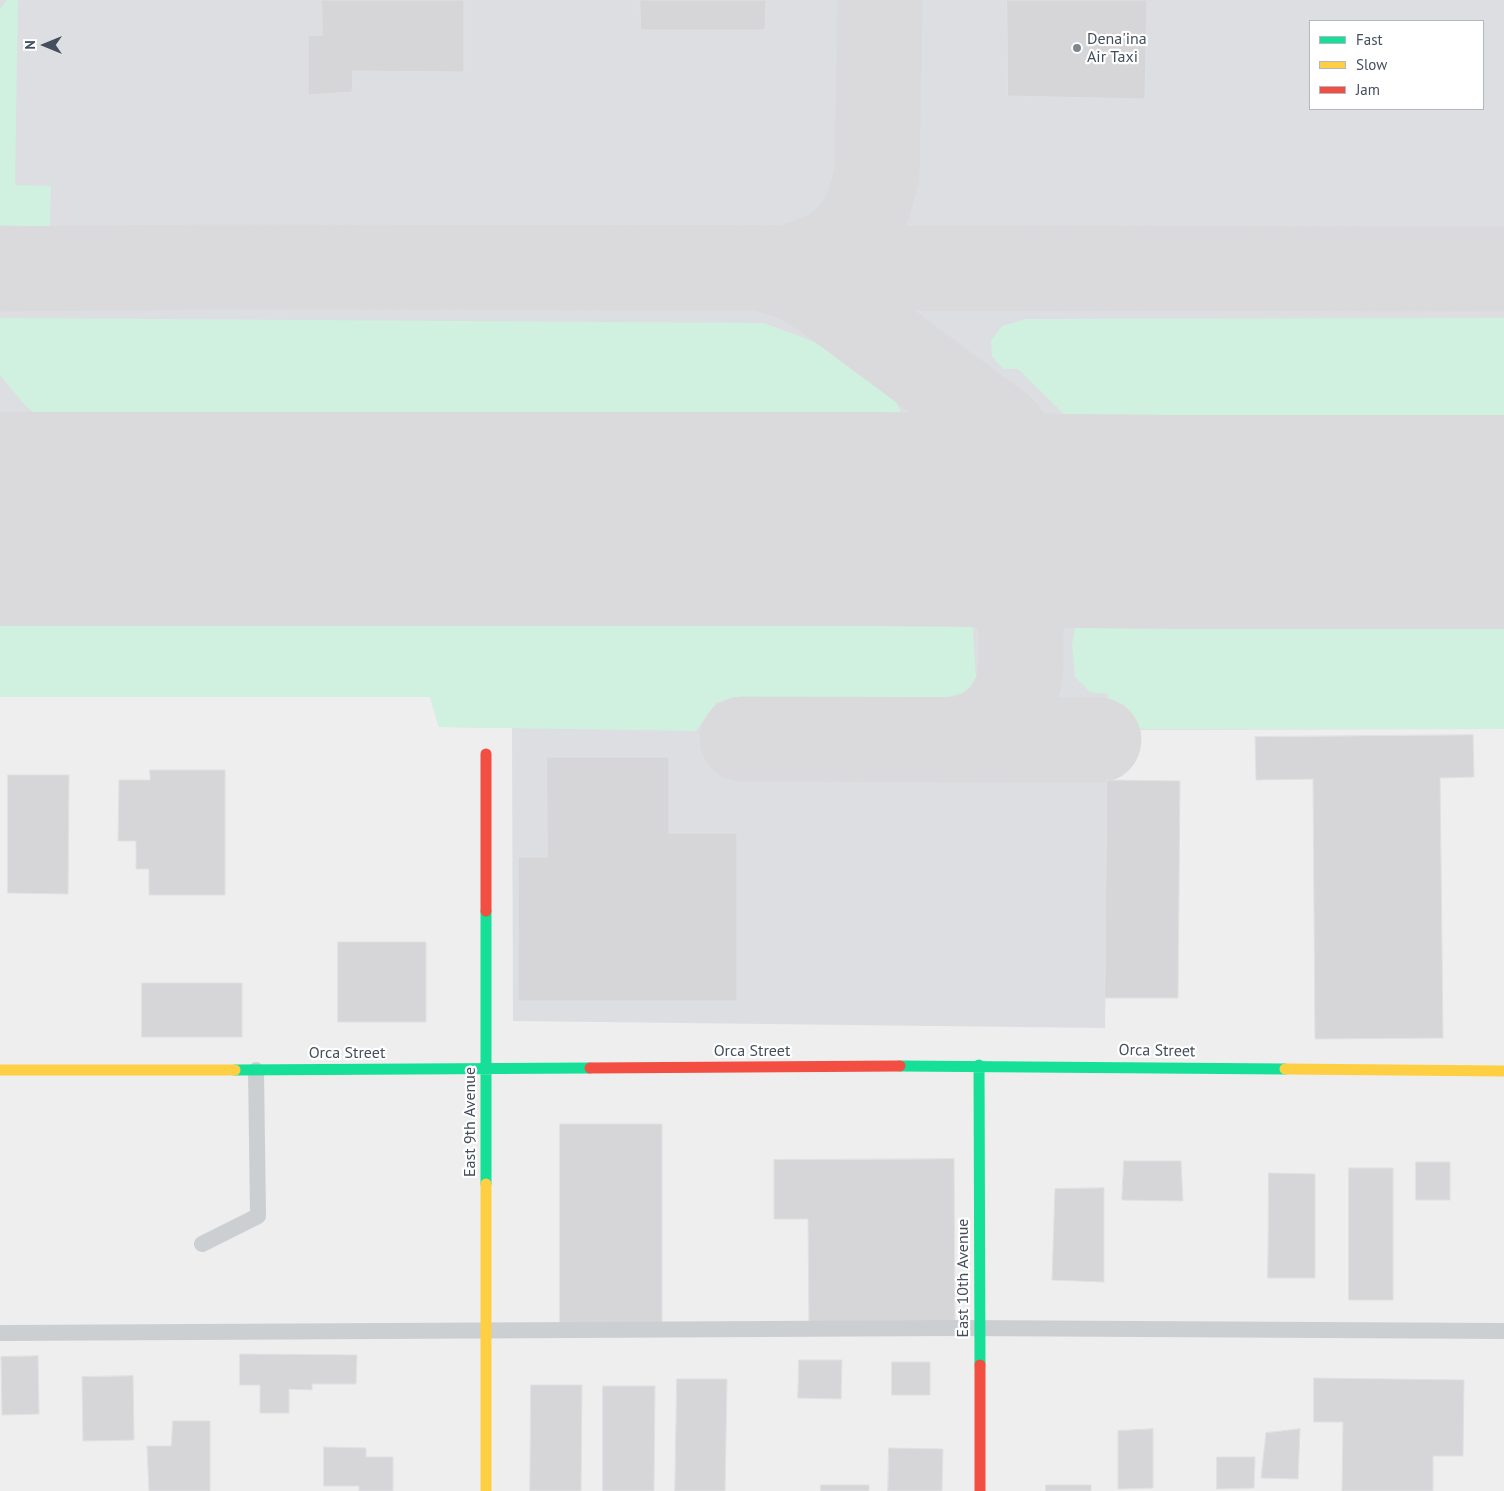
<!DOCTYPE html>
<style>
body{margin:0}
#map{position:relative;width:1504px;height:1491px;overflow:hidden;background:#efeeee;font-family:"PT Sans",sans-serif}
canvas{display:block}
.legend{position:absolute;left:1309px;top:20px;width:175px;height:90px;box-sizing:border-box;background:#fff;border:1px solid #b4b8be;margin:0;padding:6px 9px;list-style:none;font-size:15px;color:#444e5c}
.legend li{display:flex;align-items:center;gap:10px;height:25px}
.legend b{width:25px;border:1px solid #b4b8be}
.north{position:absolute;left:20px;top:20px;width:50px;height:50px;-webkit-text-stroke:4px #fff;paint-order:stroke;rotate:270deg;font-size:14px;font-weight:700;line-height:20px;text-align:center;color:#444e5c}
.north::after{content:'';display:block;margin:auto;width:18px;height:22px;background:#444e5c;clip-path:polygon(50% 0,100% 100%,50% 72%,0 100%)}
</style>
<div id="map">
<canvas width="1504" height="1491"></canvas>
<ul class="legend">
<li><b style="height:6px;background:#16e098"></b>Fast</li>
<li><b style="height:6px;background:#ffcf43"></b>Slow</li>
<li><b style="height:6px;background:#f24e42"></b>Jam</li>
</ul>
<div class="north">N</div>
</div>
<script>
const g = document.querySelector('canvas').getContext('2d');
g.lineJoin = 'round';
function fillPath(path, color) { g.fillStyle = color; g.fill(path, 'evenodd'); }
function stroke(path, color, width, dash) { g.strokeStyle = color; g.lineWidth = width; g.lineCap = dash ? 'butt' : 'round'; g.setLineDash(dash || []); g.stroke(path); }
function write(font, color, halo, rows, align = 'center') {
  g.font = font + ' "PT Sans",sans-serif'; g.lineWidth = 4.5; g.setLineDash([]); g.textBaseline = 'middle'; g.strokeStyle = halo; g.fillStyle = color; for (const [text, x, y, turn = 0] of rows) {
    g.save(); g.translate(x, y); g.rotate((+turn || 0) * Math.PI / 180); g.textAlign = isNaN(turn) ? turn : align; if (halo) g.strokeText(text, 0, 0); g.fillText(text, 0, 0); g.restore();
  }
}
const airport = new Path2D(`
 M0,0H1504V729L1108,730L1105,1028L513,1021L512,728L439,727L430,697H0ZM1310,21H1483V109H1310Z`);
const green = new Path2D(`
 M7,0H18L15,185L51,186L50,227L0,225V9Z
 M2,318L763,323C805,338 843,350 876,381C881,385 886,389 890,394C901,407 905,424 909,440L890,449L862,455L149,448L98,444L45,423L23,403L0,375V319Z
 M1504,318V454L1172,452L1141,449L1112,440L1066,416L1018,369H1003L992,356L991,341L1002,326L1026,319Z
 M0,594H936L953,597L972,618L976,677L966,692L948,697L717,702L696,731L439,727L430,697H0Z
 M1504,595V729H1108V694L1090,692L1075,677L1072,645L1077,614L1090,601L1106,600L1120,603L1137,596Z`);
const taxiway = new Path2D(`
 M789,268L827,253L843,242L857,226L867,210L877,175L880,0
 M0,269L212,267L1504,269
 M766,270L792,277L820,293L1003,429L1012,442L1021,470V665C1017,709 1002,723 962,740
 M0,461C30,500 50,506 96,519
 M875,519C899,523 925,525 948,532C972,540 996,563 1008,586C1015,598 1017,613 1020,627
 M1020,627C1042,536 1095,528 1178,522
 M742,739L1099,740`);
const runway = new Path2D(`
 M0,519H875L1178,522H1504`);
const building = new Path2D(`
 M322,0H464V72L353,71L352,92L308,95V36L322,35Z
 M640,0H766L765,30H641Z
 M1007,0H1147L1145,99L1008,96Z
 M1473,735L1474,777L1440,778L1443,1038L1315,1039L1313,779L1256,780L1255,737Z
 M547,757H669V833H737V1001H518V857H547Z
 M150,770H225V895H149V869H136V841H118L119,780H150Z
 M8,775H69L68,894L8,893Z
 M1107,780L1180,781L1178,998H1105Z
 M338,942H426V1022H338Z
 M142,983H242V1037H142Z
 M560,1124H662V1328H560Z
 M954,1159L955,1326H809L808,1219H774V1160Z
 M1124,1161H1181L1183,1201L1122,1200Z
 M1416,1162H1450V1200H1416Z
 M1349,1168H1393V1300H1349Z
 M1269,1173L1315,1174V1278H1268Z
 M1104,1188V1282L1052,1280L1055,1189Z
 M240,1354L357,1355L356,1384H312V1390L289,1389V1413H260V1385H240Z
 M38,1356L39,1414L2,1415L1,1357Z
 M799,1360H842L841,1399L798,1398Z
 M892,1362H930V1395H892Z
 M133,1376L134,1440L83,1441L82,1377Z
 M1314,1378L1464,1380L1463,1456H1433V1491H1342L1343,1422H1314Z
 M677,1379H727L725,1491H675Z
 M531,1385H582L581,1491H530Z
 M603,1386H655L654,1491H603Z
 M173,1421H210V1491H149L147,1446H171Z
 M1153,1429V1488L1118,1489V1431Z
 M1300,1429L1298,1479L1261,1478L1266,1433Z
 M324,1447L366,1448V1457H393V1491H359V1486H324Z
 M889,1448L943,1449L942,1491H888Z
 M1217,1457H1255L1254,1488L1217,1489Z
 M821,1485H869V1491H821Z
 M1046,1485H1091V1491H1046Z`);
const lane = new Path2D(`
 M202,1244L258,1216L256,1070
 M0,1333L958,1328L1504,1331`);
const fast = new Path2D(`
 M486,911V1184
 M979,1065L980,1365
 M900,1066L1285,1069
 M235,1070L590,1068`);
const slow = new Path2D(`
 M1285,1069L1504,1071
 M0,1070H235
 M486,1184V1491`);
const jam = new Path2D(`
 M486,754V911
 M590,1068L900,1066
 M980,1365V1491`);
const markers = [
 [1077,48,5,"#80868f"]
];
const poiNames = [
 ["Dena'ina",1087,39],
 ["Air Taxi",1087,57]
];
const streetNames = [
 ["Orca Street",752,1051],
 ["Orca Street",1157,1051,1],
 ["Orca Street",347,1053],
 ["East 9th Avenue",470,1122,-90],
 ["East 10th Avenue",963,1278,-90]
];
fillPath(airport, '#dcdee1');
fillPath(green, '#d0f1e0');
stroke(taxiway, '#dadadc', 85);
stroke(runway, '#dadadc', 214);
fillPath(building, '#d6d6d9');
stroke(building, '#e0e0e1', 1);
stroke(lane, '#cccfd2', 16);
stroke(fast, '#16e098', 11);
stroke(slow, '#ffcf43', 11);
stroke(jam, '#f24e42', 11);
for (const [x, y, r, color] of markers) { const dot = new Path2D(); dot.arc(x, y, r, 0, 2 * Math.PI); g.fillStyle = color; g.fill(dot); stroke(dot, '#fff', 2); }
write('16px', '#444e5c', '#fff', poiNames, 'left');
write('16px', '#444e5c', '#fff', streetNames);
</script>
